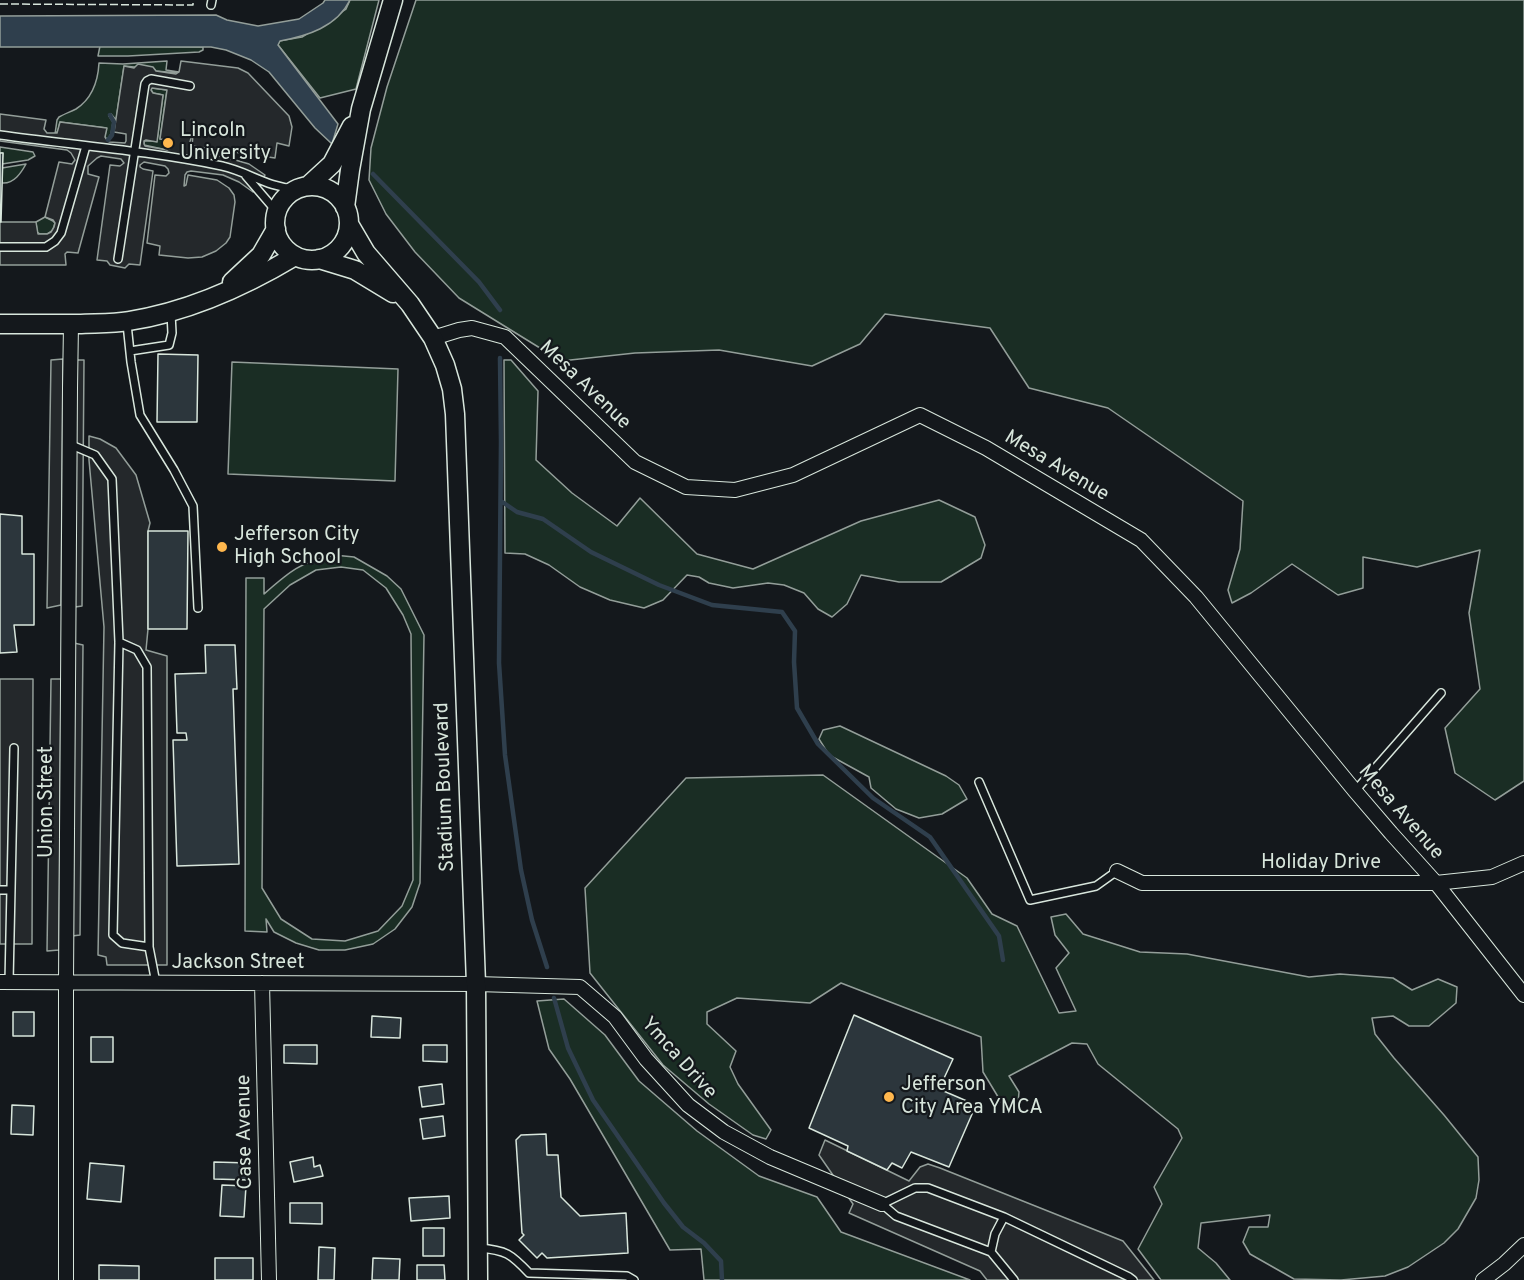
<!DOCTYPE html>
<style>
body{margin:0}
canvas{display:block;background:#14181c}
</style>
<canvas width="1524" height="1280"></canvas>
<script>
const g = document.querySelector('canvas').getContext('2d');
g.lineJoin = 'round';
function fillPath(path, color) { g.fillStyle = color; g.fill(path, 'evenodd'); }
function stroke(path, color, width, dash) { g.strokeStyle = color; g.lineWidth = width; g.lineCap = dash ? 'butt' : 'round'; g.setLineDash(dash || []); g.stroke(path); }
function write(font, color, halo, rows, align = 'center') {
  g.font = font + ' Overpass,sans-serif'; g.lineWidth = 4.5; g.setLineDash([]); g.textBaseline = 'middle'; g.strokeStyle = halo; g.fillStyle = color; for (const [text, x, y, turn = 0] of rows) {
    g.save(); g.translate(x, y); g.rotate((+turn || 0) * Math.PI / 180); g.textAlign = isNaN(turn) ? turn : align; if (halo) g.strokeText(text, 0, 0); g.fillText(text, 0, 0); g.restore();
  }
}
const green = new Path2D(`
 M350,0H379L356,89L320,98L278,45L279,41L302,37L346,9Z
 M416,0H1524V781L1495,800L1455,773L1445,728L1480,689L1469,613L1480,550L1417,567L1363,557V588L1338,595L1292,564L1251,593L1232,603L1228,590L1240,549L1243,501L1108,408L1029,388L990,328L885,314L860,344L812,366L719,350L635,353L561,361L459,298L415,252L386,214L369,180L371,148L387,87Z
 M100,46L203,47V50L199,52L128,56H98Z
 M167,61L166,70L179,72L178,73L156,71L154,69L124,66L116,120L111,114L109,116L113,122L111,134L107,140L105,137L106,128L60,122L58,131L55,134L57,120L59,117C64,114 70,112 76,109C93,98 98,81 99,63L123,64Z
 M152,88L167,90L160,139L172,141L173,143L171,148L167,150L144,145V141H157L163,95L153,93L151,90Z
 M0,147L33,152L35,156L28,160L2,164L3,153H0Z
 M26,164C21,173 14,184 2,183V168Z
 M45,217L53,221L55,223L53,230L47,234H40L37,232L36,222Z
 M504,360H511L538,391L536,460L572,493L617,526L640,498L697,554L753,569L861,521L939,500L975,517L985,545L981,558L941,582H899L861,575L847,604L832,617L818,609L804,593L784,585L768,583L733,588L709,583L699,577L687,575L663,600L644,608L610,600L580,587L549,565L525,554L505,553Z
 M232,362L398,369L395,481L228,474Z
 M334,555L354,557L387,576L401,589L424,635L420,883L412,907L395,929L373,944L345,950H319L296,943L274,932L266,919L267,932L245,931L246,578H264V594C289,572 300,562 334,555ZM341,567L363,570L386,588L403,615L411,634L413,880L402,906L378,931L345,941L312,939L281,919L262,888L264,609L290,585L316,570Z
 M840,726L946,776L959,785L967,799L942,814L919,818L896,809L871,788L869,777L829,755L819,739L823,730Z
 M823,775L967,878L992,914L1017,926L1059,1013L1076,1011L1056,968L1069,953L1055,935L1051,917L1066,914L1083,934L1140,952L1187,954L1309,977L1340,974L1393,978L1412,990L1438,979L1457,987L1456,1003L1429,1026H1409L1393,1016L1372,1018L1375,1034L1394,1058L1444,1115L1478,1157L1479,1180L1476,1198L1458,1229L1444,1243L1408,1267L1385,1276L1341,1280L1294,1279L1250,1254L1243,1242L1249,1227H1268L1270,1215L1201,1223L1198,1248L1216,1263L1230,1280H1161L1138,1249L1162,1204L1154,1187L1182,1138L1178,1129L1098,1064L1087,1044L1072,1043L1009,1076L1019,1092L1018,1104L1003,1105L983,1072L981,1037L841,983L810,1003L737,998L707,1012V1024L736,1051L730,1067L738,1084L771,1130L766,1139L753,1135L709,1104L663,1065L590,973L585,888L686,778Z
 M564,999L605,1035L639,1081L697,1131L759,1176L817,1197L841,1232L970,1280H704L701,1249L670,1250L570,1079L549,1049L537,1001Z`);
const parking = new Path2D(`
 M181,61L238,68L248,73L289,116L292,127L289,146L277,143L275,158L192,146L193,135L192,134L189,146L191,150L232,159L249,164L265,175L253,192L239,182L223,175L191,171L187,172L185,175L184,186L186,185L188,175L217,180L229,188L234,195L235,202L230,237L226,243L216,251L202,257L188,258L159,255L160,246L147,243L155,175L166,176L169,173L168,169L165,166L144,162L140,165V167L143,169L153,171L140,265L129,264L125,268L110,265L107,261L97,260L110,165L120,166L124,163L121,159L101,156L97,158L88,166V174L99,177L78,253L67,252L65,254L66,265H0V222H36L38,234H47L51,232L54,227L55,223L53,220L45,217L59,162L72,164L75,160L71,153L67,150L0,141V114L46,120L44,129L47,133H57L60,122L107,128L105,137L107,140L109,142L125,143L126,141V134L114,132L124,66L134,68L138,64L153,67L156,71L176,74L179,72ZM152,88L167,90L160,139L172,141L173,143L171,148L167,150L145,146L144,144V141L146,140L157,142L163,95L153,93L151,90Z
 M63,359L61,605L47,608L51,360Z
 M72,360H84L82,606L68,608Z
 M89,436L100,439L116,448L136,475L150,523L148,531V629L146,650L167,656V965H107L106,957L98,955L104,627L89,460Z
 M74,643L83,645L80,935L72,936Z
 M0,679H33L32,944H0Z
 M51,679H61L59,950L47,951Z
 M825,1140L909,1181L920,1167L928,1164L940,1168L1123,1241L1154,1280H987L980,1271L849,1213L853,1204L819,1155Z`);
const water = new Path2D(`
 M325,0H350C337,27 307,36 280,41L278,45L338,124L332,144L315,128L269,72L251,60L226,50L211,47H0V16L216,15L227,20L258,26L299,19L323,3Z`);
const stream = new Path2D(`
 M108,140L112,135L114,122L110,115
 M373,174L479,282L500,310
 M500,358L501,442L499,663L505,755L521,870L532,920L547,967
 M501,501L517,512L543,519L591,552L659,585L712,605L782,612L795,631L794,662L797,708L818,744L873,798L930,837L999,936L1003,960
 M554,998L568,1048L593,1100L664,1203L683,1227L704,1243L721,1261L722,1280`);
const building = new Path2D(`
 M0,153H3L1,222H0Z
 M158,354L198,355L197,422H157Z
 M0,514L22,516V554H34V625H14L17,652L0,653Z
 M148,531H188L187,629H148Z
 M205,645H235L237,689H233L239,864L177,866L173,740H187L186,733H177L175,674L206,673Z
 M13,1012H34V1036H13Z
 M854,1015L953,1059L939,1089L976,1105L949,1167L911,1152L902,1168L892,1163L887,1170L847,1151L848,1146L809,1128Z
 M372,1016L401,1018L400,1038L371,1037Z
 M91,1037H113V1062H91Z
 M284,1045H317V1064L284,1063Z
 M423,1045H447V1062L423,1061Z
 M442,1084L444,1104L422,1107L419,1087Z
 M12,1105L34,1106L33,1135L11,1134Z
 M443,1116L445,1136L423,1139L420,1119Z
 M546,1134L547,1155H558L561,1197L580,1216L626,1213L628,1253L547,1258L542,1253L537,1258L519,1240L524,1235L522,1233L516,1140L521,1135Z
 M313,1157L314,1167L320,1165L323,1176L294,1182L290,1162Z
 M214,1162L249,1163V1180L214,1179Z
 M90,1163L124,1166L121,1202L87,1199Z
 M222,1185L246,1186L244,1217L220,1216Z
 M449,1196L450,1218L411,1221L409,1198Z
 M290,1203H322V1224L290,1223Z
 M423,1228H444V1256H423Z
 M319,1247L335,1248L334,1280H318Z
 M215,1258H253V1280H215Z
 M373,1258L400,1259L399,1280H372Z
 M99,1265L139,1266V1280H99Z
 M417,1265H444L445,1280H417Z`);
const lane = new Path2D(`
 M211,5L212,0
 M0,135C74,145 149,151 222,166C249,172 266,187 296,189
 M246,176L276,211
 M0,247H46L55,241L61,233L86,146
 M118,259L145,84L147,81L151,79L190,86
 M127,324L131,362L140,415L174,470L193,506L198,608
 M130,351L169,345L172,333L171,313
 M69,444L95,455L112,479L119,642L113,935L122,943L149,947L156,983
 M119,642L137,650L147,667L149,947
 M979,782L1030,900L1096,886L1117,871
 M1355,791L1441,693
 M0,890H11
 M9,982L14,748
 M1004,1217L995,1234L991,1252L1014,1280
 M479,1248C506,1250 511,1254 529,1273L627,1276L634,1280
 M991,1252L896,1216L882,1204L915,1188H928L1004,1217L1129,1277L1133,1280`);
const street = new Path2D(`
 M433,338L459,330L472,328L505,337L635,462L686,487L735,490L793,475L920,415L986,448L1141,540L1196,597L1355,791L1391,833L1436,883L1524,995
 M1117,871L1142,883H1436L1492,877L1524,863
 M0,982L476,984L580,987L615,1017L646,1059L688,1105L724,1132L770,1157L882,1204
 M262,983L269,1280
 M66,1280V982L70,388L71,324
 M1483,1280L1504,1264L1524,1245`);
const secondary = new Path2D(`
 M308,186L332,164L352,126
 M275 223a37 37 0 1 1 74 0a37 37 0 1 1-74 0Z
 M345,207L350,170L361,109L393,0
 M349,224L366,253L410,304L433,338L445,365L452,389L455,414L476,984L478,1280
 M319,259L355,270L393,293
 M232,282L261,255L276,229
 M0,324C26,324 52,324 78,324C95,323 112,324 129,321C187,312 245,286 295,256`);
const fence = new Path2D(`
 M0,4L193,5V0`);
const markers = [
 [168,143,6,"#ffb74d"],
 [222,547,6,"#ffb74d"],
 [889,1097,6,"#ffb74d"]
];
const poiNames = [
 ["Lincoln",180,132],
 ["University",180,155],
 ["Jefferson City",234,536],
 ["High School",234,559],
 ["Jefferson",901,1086],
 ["City Area YMCA",901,1109]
];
const streetNames = [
 ["Mesa Avenue",584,386,44],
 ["Mesa Avenue",1056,467,31],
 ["Stadium Boulevard",446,787,-92],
 ["Union Street",48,802,-90],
 ["Mesa Avenue",1400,813,49],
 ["Holiday Drive",1321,864],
 ["Jackson Street",238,964],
 ["Ymca Drive",678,1059,48],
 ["Case Avenue",246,1132,-91]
];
fillPath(green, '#1a2d24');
stroke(green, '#939e99', 1.5);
fillPath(parking, '#24282b');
stroke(parking, '#939e99', 1.5);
fillPath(water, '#2f3f4d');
stroke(water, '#939e99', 1.5);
stroke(stream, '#2f3f4d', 4.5);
fillPath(building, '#2c363c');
stroke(building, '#d8e6dc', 1.5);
stroke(lane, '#d8e6dc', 10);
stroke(street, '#d8e6dc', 16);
stroke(secondary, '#d8e6dc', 21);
stroke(lane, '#14181c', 7);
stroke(street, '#14181c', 14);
stroke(secondary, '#14181c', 18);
stroke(fence, '#d8e6dc', 1.5, [8, 3]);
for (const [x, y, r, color] of markers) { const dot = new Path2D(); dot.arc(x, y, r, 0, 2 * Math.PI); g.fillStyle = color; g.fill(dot); stroke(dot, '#14181c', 2); }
write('20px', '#d8e6dc', '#14181c', poiNames, 'left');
write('20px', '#d8e6dc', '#14181c', streetNames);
</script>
